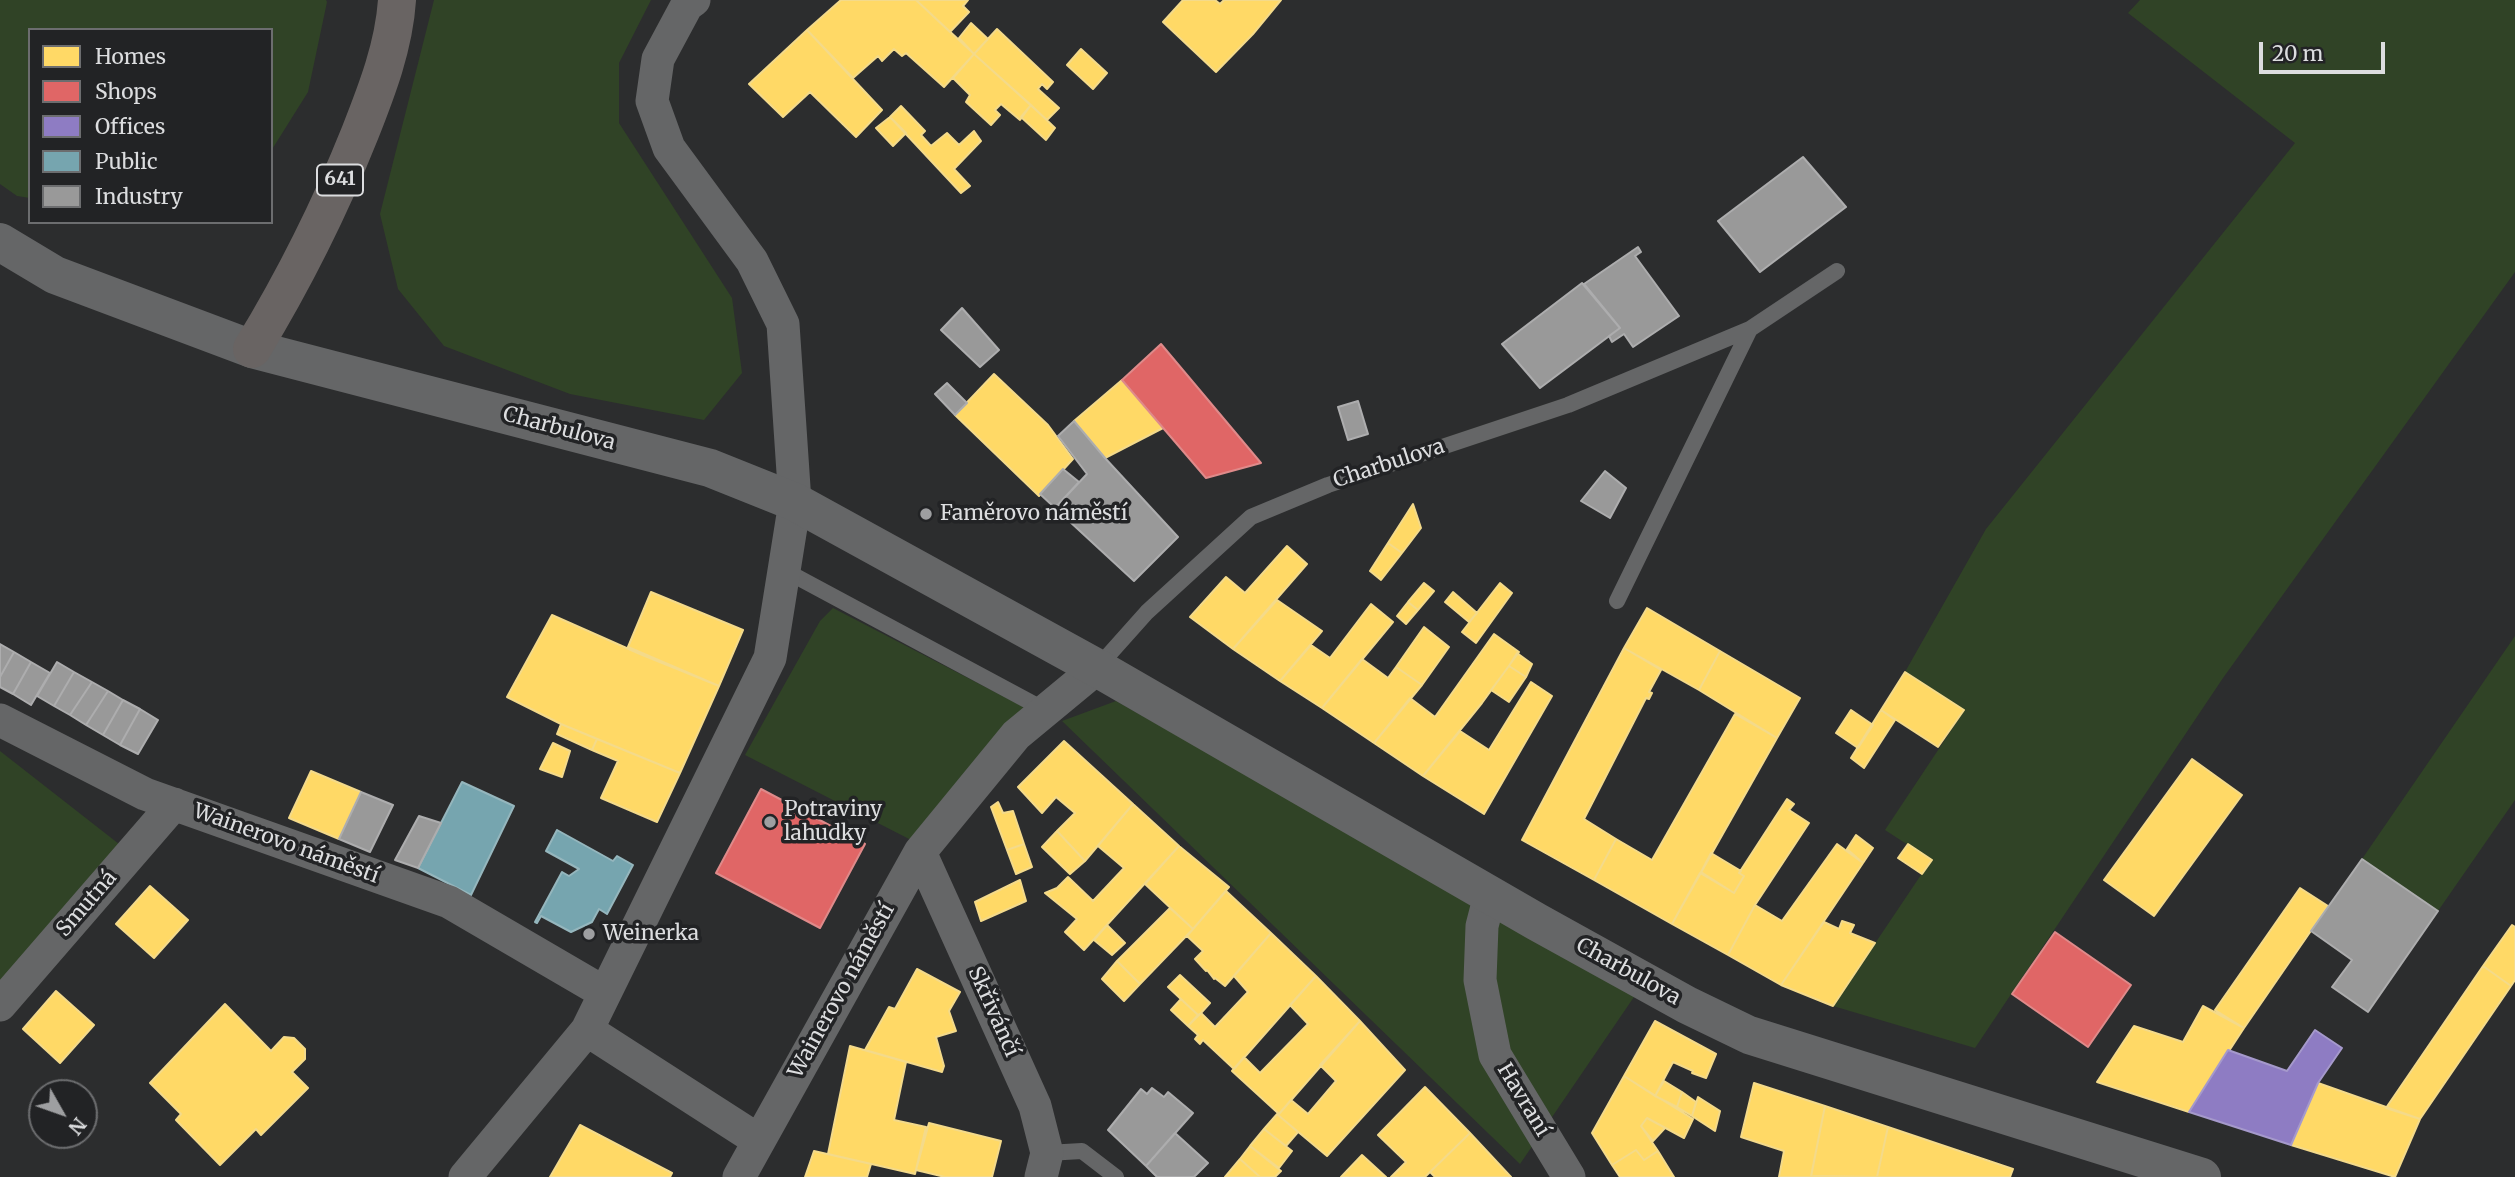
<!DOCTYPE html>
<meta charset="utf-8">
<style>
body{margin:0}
#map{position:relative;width:2515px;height:1177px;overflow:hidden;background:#2c2d2e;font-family:Merriweather,serif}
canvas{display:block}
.legend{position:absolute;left:28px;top:28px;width:245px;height:196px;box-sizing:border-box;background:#222325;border:2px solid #6c6d6f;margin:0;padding:9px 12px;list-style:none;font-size:21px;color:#dcdddf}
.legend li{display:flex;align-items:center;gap:14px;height:35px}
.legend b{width:35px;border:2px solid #6c6d6f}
.north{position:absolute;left:28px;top:1079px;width:70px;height:70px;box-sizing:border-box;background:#222325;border:2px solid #6c6d6f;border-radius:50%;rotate:130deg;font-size:19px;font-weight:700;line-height:28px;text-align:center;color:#dcdddf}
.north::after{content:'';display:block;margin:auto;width:24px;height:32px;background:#9e9fa1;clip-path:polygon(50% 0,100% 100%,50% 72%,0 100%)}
.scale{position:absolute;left:2259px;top:42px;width:126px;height:32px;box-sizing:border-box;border:4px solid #dcdddf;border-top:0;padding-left:9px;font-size:21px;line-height:24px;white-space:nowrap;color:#dcdddf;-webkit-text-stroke:5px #222325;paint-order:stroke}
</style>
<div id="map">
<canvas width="2515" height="1177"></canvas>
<ul class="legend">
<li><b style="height:19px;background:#ffd966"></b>Homes</li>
<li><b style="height:19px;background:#e06666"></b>Shops</li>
<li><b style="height:19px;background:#8e7cc3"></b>Offices</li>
<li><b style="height:19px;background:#76a5af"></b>Public</li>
<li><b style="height:19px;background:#999"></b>Industry</li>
</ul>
<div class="north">N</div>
<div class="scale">20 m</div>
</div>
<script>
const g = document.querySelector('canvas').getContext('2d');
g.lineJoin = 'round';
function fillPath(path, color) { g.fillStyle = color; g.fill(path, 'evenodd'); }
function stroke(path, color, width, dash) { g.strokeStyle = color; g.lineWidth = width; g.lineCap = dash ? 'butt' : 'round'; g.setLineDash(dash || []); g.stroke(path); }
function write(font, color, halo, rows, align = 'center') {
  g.font = font + ' Merriweather,serif'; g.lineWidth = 7; g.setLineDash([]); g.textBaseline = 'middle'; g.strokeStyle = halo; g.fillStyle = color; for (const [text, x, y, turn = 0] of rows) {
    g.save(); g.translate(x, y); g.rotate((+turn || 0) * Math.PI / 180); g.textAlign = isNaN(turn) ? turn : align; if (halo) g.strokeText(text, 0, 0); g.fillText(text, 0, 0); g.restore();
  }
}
const green = new Path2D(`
 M0,0H326L327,2L308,92L271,151V30H30V198L17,196L0,184Z
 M434,0H651L619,63V123L732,298L742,373L704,420L570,394L444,346L398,289L380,214Z
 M2140,0H2515V272L2223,678L1975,1048L1833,1006L1931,860L1885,830L1964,711L1905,672L1986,529L2295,143L2128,13Z
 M833,608L1022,706L1028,713L913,841L745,755L820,621Z
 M2515,636V800L2438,911L2362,859Z
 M1116,701L1636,994L1520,1164L1062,721Z
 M0,751L119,844L0,985Z`);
const homes = new Path2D(`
 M841,0H916L974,54L944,87L906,53L902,56L894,49L882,61L878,56L853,78L807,30Z
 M916,0H968L963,6L969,12L950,32Z
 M1183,0H1215L1220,4L1224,0H1281L1253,34L1216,72L1163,22Z
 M971,23L988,39L974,54L959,38Z
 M997,29L1053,82L1047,89L1042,84L1038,89L1059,108L1047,120L974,54Z
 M807,30L882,110L856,137L810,92L783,117L749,84Z
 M1081,49L1107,73L1093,89L1067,65Z
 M974,54L1031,105L1020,120L1001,104L995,110L1000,115L991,125L966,102L970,95L953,78Z
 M1031,105L1055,128L1046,140L1021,117Z
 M901,106L925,131L921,135L931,146L947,133L959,145L974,131L981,141L954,169L970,186L961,193L890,117Z
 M890,117L906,133L893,146L876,128Z
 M994,374L1048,425L1073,459L1039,496L955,415Z
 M1122,380L1165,427L1105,458L1074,421Z
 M1413,504L1421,528L1402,553L1388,543Z
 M1388,543L1402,553L1381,580L1370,571Z
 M1287,546L1307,564L1233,649L1190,617L1226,577L1245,593Z
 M1424,583L1434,591L1418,610L1408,602Z
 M1500,583L1512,593L1476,643L1462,632Z
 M651,592L743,630L719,686L628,647Z
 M1453,592L1477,613L1469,622L1445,602Z
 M1277,600L1322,631L1280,681L1233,649Z
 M1408,602L1418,610L1406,624L1397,616Z
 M1371,604L1393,622L1322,708L1280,681L1311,645L1330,658Z
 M1647,608L1720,651L1699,690L1624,648Z
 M552,615L640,654L719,686L680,773L561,724L507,697Z
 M1424,627L1449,647L1422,685L1396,667Z
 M1494,634L1519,652L1482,703L1423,776L1374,743L1410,698L1435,717Z
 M1624,648L1661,670L1649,692L1652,693L1649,699L1646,698L1584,819L1616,839L1594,880L1522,840Z
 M1720,651L1800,698L1777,738L1699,690Z
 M1517,653L1532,664L1526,677L1509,666Z
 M1362,659L1388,678L1396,667L1422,685L1374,743L1322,708Z
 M1509,666L1526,677L1509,702L1491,690Z
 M1905,672L1964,710L1938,747L1881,710Z
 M1531,682L1552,696L1484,814L1423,776L1460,731L1489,750Z
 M1851,710L1873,725L1858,748L1836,733Z
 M1881,710L1895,720L1864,768L1851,758Z
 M1735,714L1777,738L1672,924L1594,880L1616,839L1652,860Z
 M561,724L597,739L592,750L557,734Z
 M597,739L680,773L657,822L601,798L618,761L592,750Z
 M1064,741L1133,804L1085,861L1057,831L1075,813L1056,797L1042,813L1018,787Z
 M553,743L570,751L562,777L540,769Z
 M2192,759L2242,795L2154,916L2104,880Z
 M311,771L361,792L339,839L289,818Z
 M1787,799L1794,804L1789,810L1809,823L1755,905L1728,955L1672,924L1700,873L1734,893L1744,876L1739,873Z
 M998,802L1003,813L1013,811L1024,844L1007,850L991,807Z
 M1133,804L1179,846L1084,950L1065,932L1077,919L1045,893L1057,888L1068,877L1093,901L1124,868L1098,846Z
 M1057,831L1085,861L1070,874L1042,847Z
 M1856,835L1873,848L1863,863L1847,849Z
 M1024,844L1032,867L1016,874L1007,850Z
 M1837,844L1863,863L1781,985L1728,955L1755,905L1782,921Z
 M1908,844L1932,860L1922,874L1898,858Z
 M1179,846L1229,887L1193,929L1145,884Z
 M1711,853L1741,871L1739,873L1744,876L1734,893L1701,872Z
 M1020,880L1026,901L981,921L975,902Z
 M150,886L188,920L154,958L116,924Z
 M2300,888L2328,906L2244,1028L2215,1010Z
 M1226,891L1271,933L1225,986L1215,978L1214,979L1207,970L1206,971L1195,959L1203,951L1187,936Z
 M1170,908L1193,929L1140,984L1117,961Z
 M1842,921L1854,925L1850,933L1875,943L1833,1006L1781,985L1824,922L1839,929Z
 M1107,925L1125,943L1112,955L1094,940Z
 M2512,925L2515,927V980L2511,986L2483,966Z
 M1271,933L1316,976L1234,1069L1203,1040L1200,1044L1195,1039L1198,1035L1188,1026L1201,1013L1215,1027L1248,992L1234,976Z
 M1117,961L1140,984L1124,1001L1102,979Z
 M2483,966L2511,986L2420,1119L2386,1108Z
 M917,969L960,992L949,1011L956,1031L936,1037L944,1066L942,1072L865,1050L889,1007L895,1009Z
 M1180,975L1210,1003L1201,1013L1198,1015L1168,987Z
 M1316,976L1360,1021L1279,1114L1232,1071L1244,1057L1260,1073L1308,1024L1290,1005Z
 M56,991L94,1025L60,1063L23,1029Z
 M1181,999L1198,1015L1188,1026L1171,1010Z
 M225,1004L271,1051L284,1037L294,1038L305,1049V1059L292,1072L308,1088L261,1135L256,1129L220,1165L176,1120L181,1114L150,1083Z
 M2203,1006L2244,1028L2189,1112L2097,1082L2134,1026L2183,1042Z
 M1360,1021L1405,1070L1327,1156L1278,1115L1291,1100L1308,1114L1336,1081L1320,1065Z
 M1655,1021L1716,1054L1706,1078L1692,1073L1693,1071L1673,1062L1655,1096L1624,1076Z
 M850,1046L906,1062L894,1120L926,1127L915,1174L828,1154Z
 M1624,1076L1693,1119L1684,1138L1647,1118L1641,1126L1658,1151L1644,1160L1636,1150L1612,1165L1592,1133Z
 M1664,1081L1682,1092L1677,1107L1655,1096Z
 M1754,1083L1825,1106L1811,1177H1779L1784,1151L1741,1137Z
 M2318,1083L2420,1119L2395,1177L2291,1145Z
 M1425,1087L1470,1133L1425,1177H1391L1406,1162L1378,1135Z
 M1682,1092L1696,1102L1692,1116L1677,1107Z
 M1698,1097L1720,1111L1715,1131L1692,1116Z
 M1825,1106L1888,1127L1877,1177L1811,1176Z
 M1278,1113V1115L1298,1132L1286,1146L1264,1129Z
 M1647,1118L1665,1128L1653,1141L1641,1126Z
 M929,1123L1001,1141L992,1177H945L916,1170Z
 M580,1125L672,1173L670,1177H550Z
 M1888,1127L2013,1169L2010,1177H1877Z
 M1264,1129L1292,1151L1279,1168L1250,1146Z
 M1470,1133L1511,1177H1435L1430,1172Z
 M1250,1146L1281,1171L1275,1177H1260L1240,1159Z
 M1636,1150L1644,1160L1658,1151L1674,1177H1620L1612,1165Z
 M814,1151L871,1164L867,1177H805Z
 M1362,1155L1386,1177H1341Z
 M1240,1159L1260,1177H1225Z`);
const shops = new Path2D(`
 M1161,344L1261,463L1206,478L1122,380Z
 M761,789L865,844L820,928L716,873Z
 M2055,932L2131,985L2088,1047L2012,994Z`);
const offices = new Path2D(`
 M2315,1030L2342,1048L2318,1083L2291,1145L2189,1112L2228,1050L2287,1071Z`);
const public = new Path2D(`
 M462,782L514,806L471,895L418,868Z
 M557,830L613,861L617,856L633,865L607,914L599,909L592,922L571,932L541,916L537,923L535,922L562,872L569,876L579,869L546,851Z`);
const industry = new Path2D(`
 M1803,157L1846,207L1760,272L1718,221Z
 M1638,247L1641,252L1635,256L1679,316L1633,347L1624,334L1612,342L1609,336L1620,328L1584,284Z
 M1582,283L1620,328L1540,388L1502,344Z
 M962,308L999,350L980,367L941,330Z
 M947,383L967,403L955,415L935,394Z
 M1358,401L1368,434L1348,440L1338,407Z
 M1074,421L1105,458L1178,537L1134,581L1055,508L1087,474L1058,436Z
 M1063,469L1079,482L1055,508L1040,494Z
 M1605,471L1626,488L1610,518L1581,501Z
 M0,644L14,652L0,677Z
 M14,652L31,662L13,694L0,687V677Z
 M31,662L50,673L31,705L13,694Z
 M57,662L74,672L54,706L37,696Z
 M74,672L92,682L70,715L54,706Z
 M92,682L108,691L86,725L70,715Z
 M108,691L123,700L103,735L86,725Z
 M123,700L140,709L120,745L103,735Z
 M140,709L158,720L138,754L120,745Z
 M361,792L393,805L370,852L339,839Z
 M419,816L441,823L418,868L395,860Z
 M2362,859L2438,911L2368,1012L2332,987L2352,960L2311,931Z
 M1152,1088L1164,1097L1168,1092L1193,1113L1146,1166L1108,1130L1141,1089L1147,1094Z
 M1175,1133L1208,1163L1194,1177H1157L1146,1166Z`);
const service = new Path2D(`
 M784,570L1045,710
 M1617,601L1750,329
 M1097,668L1147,612L1251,517L1328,485L1568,405L1750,329L1837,271
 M1047,1153L1082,1151L1116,1177`);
const minor = new Path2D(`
 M0,720L145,794L449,902L605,993
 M920,852L1035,1106L1047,1153L1041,1177
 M1490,895L1482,926L1480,980L1495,1055L1569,1177
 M0,1005L174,804
 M587,1030L758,1140
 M465,1177L587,1030L770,658L795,502L783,324L752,261L669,148L652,101L658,59L687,5L694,0
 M739,1177L920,852L1016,735L1097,668`);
const tertiary = new Path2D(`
 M0,242L55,275L252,349L710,468L795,502L1097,668L1537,922L1687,1005L1749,1035L2202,1177`);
const trunk = new Path2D(`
 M252,349C294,280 330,208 360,133C377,90 394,46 397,0`);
const markers = [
 [926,514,7,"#9e9fa1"],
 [770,822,7,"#9e9fa1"],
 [589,934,7,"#9e9fa1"]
];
const shields = [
 [340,180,46]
];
const shieldNames = [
 ["641",340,180]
];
const streetNames = [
 ["Charbulova",559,429,15],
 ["Charbulova",1389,464,-18],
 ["Wainerovo náměstí",286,844,20],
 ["Smutná",87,904,-49],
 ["Charbulova",1628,972,29],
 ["Wainerovo náměstí",842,991,-61],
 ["Skřivánčí",993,1012,66],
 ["Havraní",1523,1100,59]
];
const poiNames = [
 ["Faměrovo náměstí",940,514],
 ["Potraviny",784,810],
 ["lahudky",784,834],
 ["Weinerka",603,934]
];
fillPath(green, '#304326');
fillPath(homes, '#ffd966');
stroke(homes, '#f4da8a', 2);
fillPath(shops, '#e06666');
stroke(shops, '#df8a8a', 2);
fillPath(offices, '#8e7cc3');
stroke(offices, '#a599cb', 2);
fillPath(public, '#76a5af');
stroke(public, '#95b6bd', 2);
fillPath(industry, '#999');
stroke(industry, '#adadae', 2);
stroke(service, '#656667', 16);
stroke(minor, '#656667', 33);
stroke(tertiary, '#656667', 38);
stroke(trunk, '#696463', 38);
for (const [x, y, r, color] of markers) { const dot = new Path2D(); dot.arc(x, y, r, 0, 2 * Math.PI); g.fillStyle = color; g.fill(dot); stroke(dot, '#222325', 2.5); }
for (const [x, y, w] of shields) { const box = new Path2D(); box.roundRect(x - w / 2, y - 15.5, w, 31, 5); g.fillStyle = '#222325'; g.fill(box); stroke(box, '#dcdddf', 2); }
write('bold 19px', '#dcdddf', null, shieldNames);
write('21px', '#dcdddf', '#222325', streetNames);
write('21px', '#dcdddf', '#222325', poiNames, 'left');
</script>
